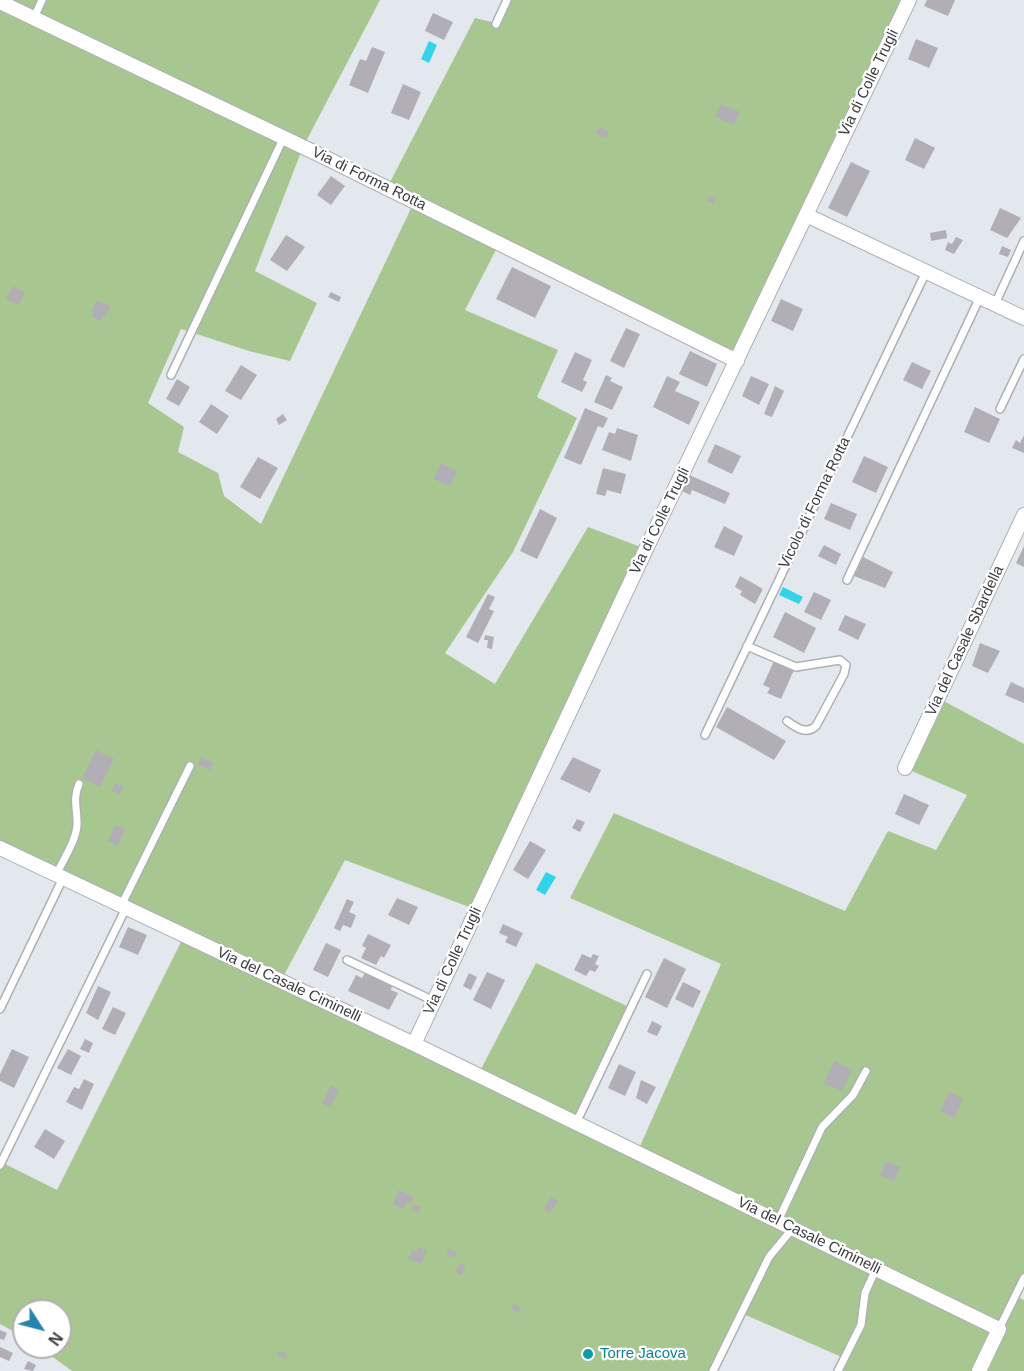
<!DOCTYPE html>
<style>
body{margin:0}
#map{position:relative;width:1024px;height:1371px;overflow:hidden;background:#e3e8ee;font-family:Helvetica,sans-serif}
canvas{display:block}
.north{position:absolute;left:12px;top:1299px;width:60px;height:60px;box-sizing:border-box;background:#fff;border:2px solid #b0b1b2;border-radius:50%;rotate:126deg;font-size:16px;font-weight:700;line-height:24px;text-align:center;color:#3a3c3f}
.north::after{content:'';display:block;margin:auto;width:21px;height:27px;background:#2484b0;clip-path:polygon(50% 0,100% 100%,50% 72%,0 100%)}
</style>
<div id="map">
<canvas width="1024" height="1371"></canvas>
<div class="north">N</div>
</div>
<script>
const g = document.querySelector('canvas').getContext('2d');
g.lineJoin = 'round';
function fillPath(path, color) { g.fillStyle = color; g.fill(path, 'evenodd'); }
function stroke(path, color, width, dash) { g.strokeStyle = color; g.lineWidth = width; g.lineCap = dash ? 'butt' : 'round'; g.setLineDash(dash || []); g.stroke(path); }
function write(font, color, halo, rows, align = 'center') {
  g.font = font + ' Helvetica,sans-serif'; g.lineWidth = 4.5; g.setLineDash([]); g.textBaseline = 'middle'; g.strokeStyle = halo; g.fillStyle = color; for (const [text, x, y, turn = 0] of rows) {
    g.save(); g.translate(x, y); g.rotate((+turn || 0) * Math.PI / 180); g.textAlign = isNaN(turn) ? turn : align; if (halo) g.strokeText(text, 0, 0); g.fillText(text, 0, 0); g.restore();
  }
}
const green = new Path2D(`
 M0,0H380L303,147L255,271L317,303L290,361L249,351L181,329L148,403L184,427L178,452L218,473L224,496L261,524L414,202L387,188L475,18L496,23L507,0H909L737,361L499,244L465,310L558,350L537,397L577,418L513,552L445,653L495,684L588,527L646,549L477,910L345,860L281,981L478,1075L536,963L631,1008L576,1123L637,1153L721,964L570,898L614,813L845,911L888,831L936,850L967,795L905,768L938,698L1024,744V1278L1015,1296L1024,1300V1371H838L844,1358L741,1313L713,1371H72L39,1347H60V1311H24V1337L0,1324V1165L1,1162L57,1190L184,936L0,848Z`);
const water = new Path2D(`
 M429,41L437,45L429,63L421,59Z
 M783,587L803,597L799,604L779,595Z
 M546,872L556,877L545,895L536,890Z`);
const building = new Path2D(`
 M927,0H955L948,16L924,6Z
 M433,13L453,22L444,40L425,31Z
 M916,39L938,48L929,68L908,59Z
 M372,47L385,52L368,93L349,85L360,59L366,61Z
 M403,84L421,92L409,120L391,113Z
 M721,104L740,112L734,125L715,117Z
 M599,127L609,131L606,138L596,134Z
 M915,138L935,148L924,169L905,160Z
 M851,162L870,171L847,217L828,208Z
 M331,176L345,186L331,205L317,195Z
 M709,196L716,198L714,204L707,201Z
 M1000,208L1021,218L1007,238L990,230Z
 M946,230L947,238L931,241L930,233Z
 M286,235L305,247L287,271L270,260Z
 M956,237L963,240L954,254L945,250L948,242L952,244Z
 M1002,246L1011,250L1008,257L999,254Z
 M512,267L551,286L535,318L496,299Z
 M13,286L25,293L18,305L6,298Z
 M331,292L341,297L339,302L328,297Z
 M781,299L803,309L793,331L771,321Z
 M97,300L111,307L100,321L92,317L94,312L91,311Z
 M626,328L640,334L624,368L610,361Z
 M690,351L717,364L707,387L679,374Z
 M575,352L592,360L583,380L587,382L582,392L561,382Z
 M912,362L931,371L922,389L903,380Z
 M241,365L257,375L241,400L225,391Z
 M606,375L612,378L610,381L623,387L612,410L594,402Z
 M667,376L680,382L675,391L700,402L689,425L653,407Z
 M751,376L769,384L759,405L742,396Z
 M177,379L190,387L179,406L166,399Z
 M775,386L784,391L772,417L764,414Z
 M211,404L229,416L217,434L199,422Z
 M975,407L1000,419L989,443L964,432Z
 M585,408L608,418L603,428L598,426L581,465L564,458Z
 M283,414L287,420L279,425L276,419Z
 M617,428L638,435L631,461L602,450L609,432L615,434Z
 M1024,435V453L1012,448L1016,440L1020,443Z
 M715,444L741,456L732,474L707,462Z
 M864,456L888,467L876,493L852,482Z
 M258,457L278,468L260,499L240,487Z
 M441,463L457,471L450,486L434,479Z
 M603,468L626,474L621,494L607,490L605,496L596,494Z
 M687,474L730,493L725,504L692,490L690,495L680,490Z
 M831,503L857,514L850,530L824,519Z
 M540,509L557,518L537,559L520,551Z
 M724,526L743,536L734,556L714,547Z
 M824,545L841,554L836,565L818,556Z
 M1024,546V567L1016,563Z
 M863,557L893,572L885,588L854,576Z
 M740,576L763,589L755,604L740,595L742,591L735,587Z
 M814,592L831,600L821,620L804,612Z
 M488,594L495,597L489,609L494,611L478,643L466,637Z
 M785,612L816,628L804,653L773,637Z
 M845,615L866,624L858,640L838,630Z
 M485,635L494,637L492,649L487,648L488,640H484Z
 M980,643L1000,651L988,673L972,666Z
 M774,661L794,670L781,699L767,693L770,688L763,685Z
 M1011,682L1024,688V703L1005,695Z
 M727,707L786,741L774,760L716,727Z
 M96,750L114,759L100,787L82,778Z
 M201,757L213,762L211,770L198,765Z
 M573,757L601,770L590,793L560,779Z
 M115,783L123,787L120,794L112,791Z
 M904,794L929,805L919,825L895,814Z
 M577,819L585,822L580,832L572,828Z
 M115,825L125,829L118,846L108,841Z
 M530,841L546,850L528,879L513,870Z
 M397,898L418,907L409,925L388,915Z
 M347,899L354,902L349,912L356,915L351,928L343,925L340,931L334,928Z
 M503,924L523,933L516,947L505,942L508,937L499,933Z
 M128,927L147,935L138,955L119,947Z
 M368,934L391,945L384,958L381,956L376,965L361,958L366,948L362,946Z
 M326,943L341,950L328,977L313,970Z
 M582,954L591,958L593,954L599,956L595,964L599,966L595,972L590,970L586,976L574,970Z
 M664,958L686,969L667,1008L645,997Z
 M487,972L505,980L491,1009L473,1000Z
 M365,973L392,986L391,990L398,993L389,1010L348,991L356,975L362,978Z
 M469,973L477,977L471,990L463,986Z
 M683,982L701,991L693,1008L675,999Z
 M98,986L111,992L98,1020L86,1013Z
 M113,1007L126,1013L115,1035L102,1029Z
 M652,1021L662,1026L657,1036L647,1032Z
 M85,1039L93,1043L89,1053L80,1049Z
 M12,1049L29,1057L14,1088L0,1081V1074Z
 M68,1049L81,1056L71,1075L57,1068Z
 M834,1061L852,1070L842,1091L824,1083Z
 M619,1064L636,1072L625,1096L608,1088Z
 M84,1079L94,1084L82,1110L66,1102L74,1087L79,1089Z
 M641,1080L656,1087L647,1104L636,1098Z
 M331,1086L339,1090L330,1107L322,1103Z
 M949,1092L963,1099L954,1118L940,1111Z
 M45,1129L65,1141L54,1159L34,1147Z
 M886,1161L900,1167L894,1181L880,1175Z
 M399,1190L414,1197L411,1204L406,1202L403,1209L393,1204Z
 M551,1197L558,1201L550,1213L544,1209Z
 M414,1204L421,1207L418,1213L411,1210Z
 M418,1247L427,1251L421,1264L408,1259L412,1250L417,1252Z
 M449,1249L457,1253L454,1258L446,1254Z
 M460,1263L466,1266L461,1275L455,1272Z
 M513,1304L521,1307L519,1313L511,1309Z
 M0,1330L7,1333L4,1340L0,1339Z
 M0,1347L13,1353L9,1361L0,1357Z
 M585,1347L595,1351L590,1361L580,1357Z
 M278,1351L287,1353L286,1358L277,1356Z
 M28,1361L36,1365L33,1371L24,1369Z`);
const service = new Path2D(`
 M34,18L42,0
 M496,24L507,0
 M995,304L1024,241
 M171,375L284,137
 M1000,409L1024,359
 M847,580L980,297
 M747,646L796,667L840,660L846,665L844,674L816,726C806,735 797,728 787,721
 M705,735L926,272
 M56,875C63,860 75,843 77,826C78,810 72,800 79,784
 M121,906L190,766
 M347,960L434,1001
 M0,1009L63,878
 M576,1123L647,974
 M0,1165L126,908
 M778,1221L822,1127L853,1095L866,1071
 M999,1329L1024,1278
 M713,1371L769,1257L793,1228
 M838,1371L861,1325L865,1293L876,1269`);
const minor = new Path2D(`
 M0,2L322,156L737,361
 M806,215L1024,318
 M905,768L1024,515
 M0,848L414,1044L999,1329L979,1371
 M414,1044L646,549L909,0`);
const markers = [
 [588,1354,6,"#0f9aa8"]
];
const streetNames = [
 ["Via di Colle Trugli",869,83,-64],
 ["Via di Forma Rotta",369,179,26],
 ["Vicolo di Forma Rotta",815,503,-64],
 ["Via di Colle Trugli",660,521,-64],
 ["Via del Casale Sbardella",965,641,-65],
 ["Via di Colle Trugli",453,961,-65],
 ["Via del Casale Ciminelli",289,985,25],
 ["Via del Casale Ciminelli",809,1236,26]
];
const cultureNames = [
 ["Torre Jacova",600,1354]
];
fillPath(green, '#a8c690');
fillPath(water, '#32d4e9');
fillPath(building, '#b1afb5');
stroke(service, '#acb1b6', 10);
stroke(minor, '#acb1b6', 16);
stroke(service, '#fff', 7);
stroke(minor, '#fff', 14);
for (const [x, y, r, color] of markers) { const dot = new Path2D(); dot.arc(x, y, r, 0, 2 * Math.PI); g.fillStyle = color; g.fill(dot); stroke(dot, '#fff', 2); }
write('15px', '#3a3c3f', '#fff', streetNames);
write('15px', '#0d838f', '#fff', cultureNames, 'left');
</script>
